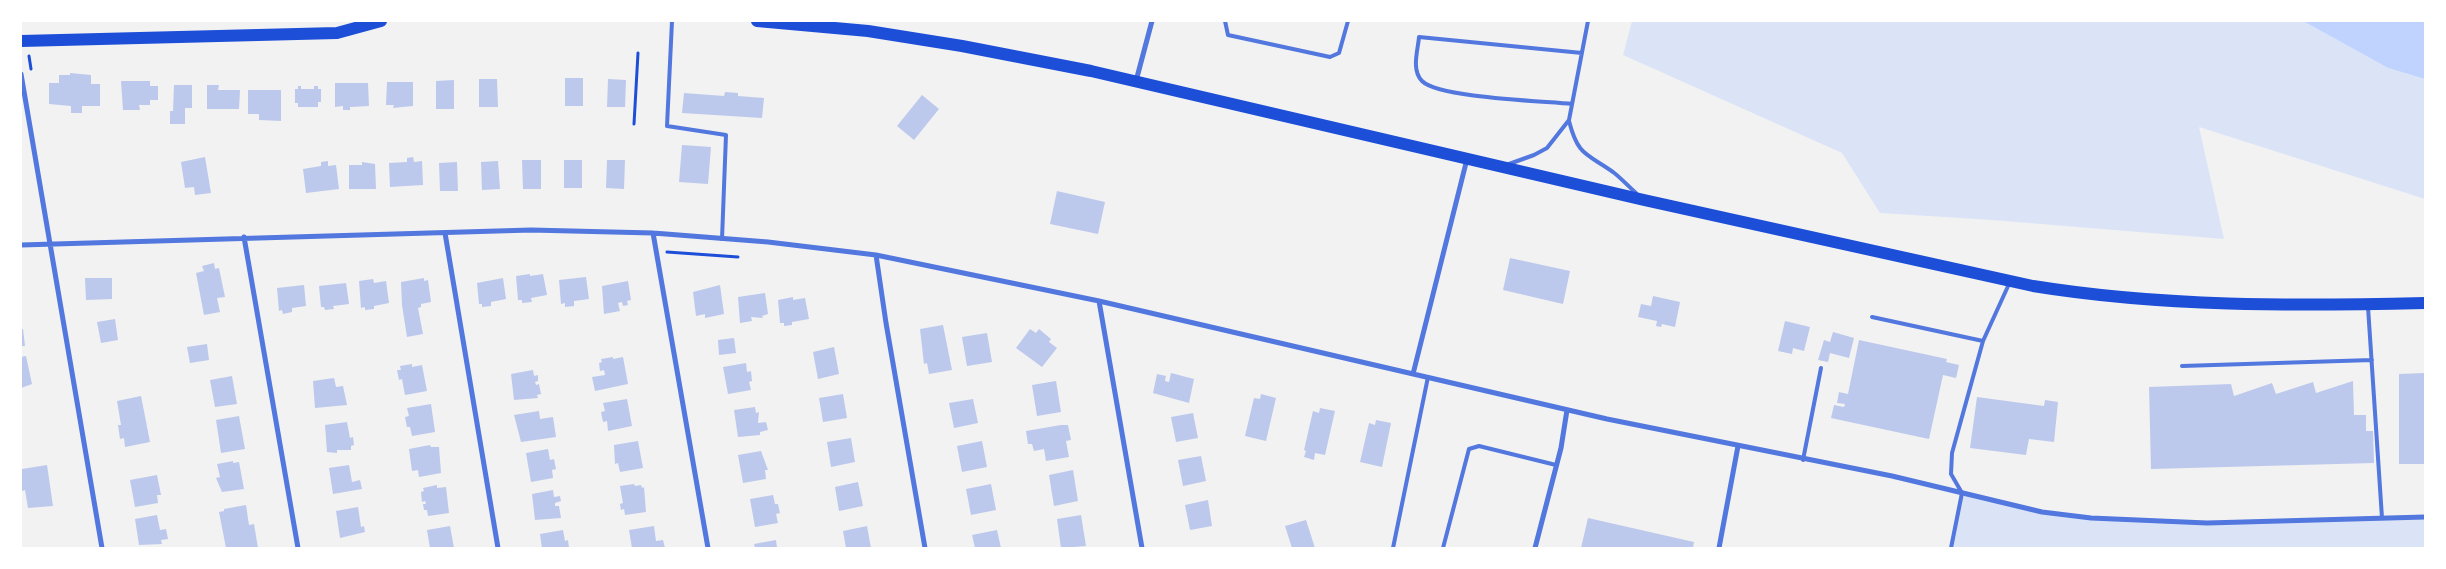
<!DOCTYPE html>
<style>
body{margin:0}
#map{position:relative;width:2446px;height:569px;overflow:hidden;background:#f2f2f2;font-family:Montserrat,sans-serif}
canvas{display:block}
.frame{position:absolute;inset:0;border:22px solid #fff;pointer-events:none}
</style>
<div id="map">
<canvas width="2446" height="569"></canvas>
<div class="frame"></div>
</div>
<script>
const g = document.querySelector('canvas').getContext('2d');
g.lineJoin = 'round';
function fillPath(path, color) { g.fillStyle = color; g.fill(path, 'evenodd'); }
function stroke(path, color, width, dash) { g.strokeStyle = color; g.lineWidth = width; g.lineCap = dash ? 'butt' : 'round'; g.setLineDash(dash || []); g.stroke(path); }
const green = new Path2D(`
 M1632,21H2303L2388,68L2425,79V199L2199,127L2224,239L1992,220L1880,213L1842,153L1623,55Z
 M1962,493L2022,508L2091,518L2207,522L2425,517V548H1950Z`);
const water = new Path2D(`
 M2303,21H2425V79L2388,68Z`);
const building = new Path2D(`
 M70,73L91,75V84H100V106H82V113H71V106L49,104V83H59V75H70Z
 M565,78H583V106H565Z
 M479,79H497L498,107H479Z
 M608,79L626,80L625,107H607Z
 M454,80V109H436V81Z
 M121,81H150V86H158V100H150V105H139L140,110H123Z
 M387,82H413V106L393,108L394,105H386Z
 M335,83H368L369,106L350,107V110H343V106L335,107Z
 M174,85H192V108H185V124H170V111H173Z
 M207,85H219L218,90H240L239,109H207Z
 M298,86H301V89H314V86H318V89H321V102H318V107H298V103H295V89H298Z
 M248,90H281V121L259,120V114H248Z
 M725,92L738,93V96L764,98L762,118L682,113L684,93L724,96Z
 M922,95L939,109L914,140L897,126Z
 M682,145L711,147L708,184L679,182Z
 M205,157L211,193L195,195L194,187L185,188L181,162Z
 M413,157L414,162L422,161L423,185L390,187L389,163L407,162V158Z
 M522,160H541V189H523Z
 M564,160H582V188H564Z
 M607,160H625L624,189L606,188Z
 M328,161V166L336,165L339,189L306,193L303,169L321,166V162Z
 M498,161L500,189L482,190L481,162Z
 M362,162L375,164L376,189H349V165H362Z
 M457,162L458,191H440L439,163Z
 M1057,191L1105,202L1098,234L1050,224Z
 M1510,258L1570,271L1563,304L1503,290Z
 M214,263L215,269L219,268L225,297L217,298L220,312L204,315L196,273L204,271L202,266Z
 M530,274V276L543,274L547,295L531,298L532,302L522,303V300H518L516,276Z
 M586,277L589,299L574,301V306L565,307V303L561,304L559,280Z
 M85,278H112V299L86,300Z
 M424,278V281L428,280L431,302L421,304V307L418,308L423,334L407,337L402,305L401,282Z
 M503,278L506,299L491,302V306L482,307V304H479L477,283Z
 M373,279L374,283L386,281L389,303L374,306V309L365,310V307L361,308L359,281Z
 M628,281L631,300L627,301L628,305L623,306L622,302L618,303L620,311L604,314L602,286Z
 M346,283L349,304L333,306L334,309L325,310L324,307H321L319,286Z
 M304,285L306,306L292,308V312L283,314L282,310L279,311L277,288Z
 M720,285L724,314L705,318V314L696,316L693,292Z
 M765,293L768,314L762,316L763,318L751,317L752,321L740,323L738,297Z
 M1653,296L1680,302L1675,327L1662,324L1661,327L1656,326L1657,321L1638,317L1641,304L1651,306Z
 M793,297V300L805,298L809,319L792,322V325L784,326V323H780L778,300Z
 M115,319L118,340L101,343L97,322Z
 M1785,321L1810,327L1804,351L1793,348L1792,354L1778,351Z
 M943,325L952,370L929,374L927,363L924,364L920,329Z
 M21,329H23L25,346H21Z
 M1030,329L1036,333L1039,329L1051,339L1049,342L1057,348L1042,367L1016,348Z
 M1833,332L1854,338L1849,358L1830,353L1828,362L1818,360L1824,340L1830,342Z
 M987,333L992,362L967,366L962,337Z
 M734,338L736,353L719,355L718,340Z
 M1859,340L1947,359L1946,362L1959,365L1956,378L1943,375L1929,439L1831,418L1834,405L1844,407L1845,404L1837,403L1839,392L1848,394Z
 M207,344L209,360L190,363L187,347Z
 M834,347L839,374L818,379L813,352Z
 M26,356L32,384L21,388V357Z
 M613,357V359L623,357L628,384L595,391L592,377L605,375L604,370L600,371L599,363L602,362L601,359Z
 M746,363L747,372L751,371L752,381L749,382L751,390L728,394L723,367Z
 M412,364V367L422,365L427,391L405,395L402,379L399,380L397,370H401L400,366Z
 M533,370L534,376L538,375V381L535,382L536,385L539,384L541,394L537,395L538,398L514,400L511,374Z
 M1171,373L1194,379L1189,403L1153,393L1157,374L1166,376L1165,381L1169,382Z
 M2425,373V464H2399V374Z
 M232,376L237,404L215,407L210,380Z
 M334,378L336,387L343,386L347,405L315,408L313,381Z
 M1056,381L1061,412L1037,416L1032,385Z
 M2353,381L2354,415H2366V431H2373L2374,463L2151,469L2149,387L2231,384L2234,396L2272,383L2276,394L2313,382L2316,393Z
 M843,394L847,418L823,422L819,398Z
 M1261,394L1276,398L1266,441L1245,436L1254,398L1260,399Z
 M141,396L150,442L125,447L124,438L120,439L118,425H121L117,401Z
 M1977,397L2044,406L2045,400L2058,402L2054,442L2029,439L2026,455L1970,448Z
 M627,399L632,426L608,431L607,421L603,422L601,412L605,411L603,403Z
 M973,399L978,423L954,428L949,403Z
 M431,404L435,432L412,436L410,427H407L405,417L409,416L407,408Z
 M755,407L756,413L759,412L758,423L766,422L768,430L760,432V435L738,437L734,410Z
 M1320,408L1335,411L1325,455L1315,453L1314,460L1304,457L1306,451L1304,450L1313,411L1319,413Z
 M539,411L540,419L553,417L556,437L521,442L514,415Z
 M1193,413L1198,438L1176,442L1171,417Z
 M239,416L245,449L221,453L216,420Z
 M1376,420L1391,423L1382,467L1360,462L1369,423L1375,425Z
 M347,422L350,438L353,437L354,445L351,446V450H337V453L327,452L325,425Z
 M1061,425H1068L1071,440L1066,441L1069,457L1046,461L1044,449L1034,451L1032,444H1028L1026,431Z
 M851,438L855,462L831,467L827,442Z
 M638,441L643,468L620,472L618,463L615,464L614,445Z
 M982,441L987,467L962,472L957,446Z
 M430,445L431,447H439L441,473L419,477L418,470L412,471L409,449Z
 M548,449L550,460L554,459L556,469L552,470L553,478L531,482L526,453Z
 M761,451L768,470H765L766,479L743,483L738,455Z
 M1201,456L1206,481L1183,486L1178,460Z
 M233,461V463L239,462L244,489L222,492L216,478L220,477L217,464Z
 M47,465L53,506L28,508L25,490L22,491V469Z
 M349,465L352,482L360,480L362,489L333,494L329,468Z
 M1073,470L1078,501L1054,506L1049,475Z
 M157,475L161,495H157L158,503L135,507L130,480Z
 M858,482L863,506L839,511L835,487Z
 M634,484L635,486L641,485L642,488L644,487L646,512L625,515L624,509L621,510L620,504L623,503L620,486Z
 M991,484L996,510L971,515L966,489Z
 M437,485V488L446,487L449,513L428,516L427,510H424L423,504H426L425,501L422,502L421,492L424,491L423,488Z
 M553,490L554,497L560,496L561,501L555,503V506H559L561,518L535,520L532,494Z
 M773,495L775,504H778L780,513L776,514L778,523L755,527L750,499Z
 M1208,500L1212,526L1190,530L1185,505Z
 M246,505L249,525L254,524L258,548H226L219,512L224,511V509Z
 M358,507L361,527L364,526L365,532L340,538L336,511Z
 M157,515L160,530L166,529L168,539L161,540L162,544L139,545L135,519Z
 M1081,515L1086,546L1061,548L1057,519Z
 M1588,518L1694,542L1693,548H1581Z
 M1306,520L1315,548H1292L1285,526Z
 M450,526L454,548H430L427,530Z
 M654,526L656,541L663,540L665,548H632L629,530Z
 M867,526L871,548H846L843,531Z
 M563,530L565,541L568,540L569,548H542L540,534Z
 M997,530L1001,548H975L972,535Z
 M776,540L777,548H755L754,544Z`);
const path = new Path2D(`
 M29,56L31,69
 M634,124L638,53
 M667,252L738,257`);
const service = new Path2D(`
 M672,21L667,126L726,135L722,239
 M1225,21L1228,35L1330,57L1339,53L1348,21
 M1572,104C1543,101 1439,98 1422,81C1411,70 1418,50 1419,37L1582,53
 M1569,121C1578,156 1586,153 1613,172C1621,178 1629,187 1636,193
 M1509,164L1534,155L1547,148L1569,120L1588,21
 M2368,307L2382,518
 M1872,317L1983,341
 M2182,366L2372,360
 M1803,460L1821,368
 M1393,548L1428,377
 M1443,548L1469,449L1479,446L1556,465
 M1951,548L1962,493L1951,474L1952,453L1983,341L2009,284`);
const minor = new Path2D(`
 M21,74L102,548
 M1136,81L1152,21
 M445,233L498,548
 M653,233L708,548
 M244,237L298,548
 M21,245L531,230L653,233L768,242L876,255L1099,301L1607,419L1892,476L2042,512L2091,518L2207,523L2425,517
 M876,255L886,323L925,548
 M1099,301L1142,548
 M1413,374L1467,159
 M1535,548L1561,448L1567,410
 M1719,548L1738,446`);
const primary = new Path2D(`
 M757,21L868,31L962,46L1091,71L1644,200L2033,286C2163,307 2293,306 2425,303
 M21,41L337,33L381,21`);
fillPath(green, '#dbe4f7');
fillPath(water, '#bfd3fe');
fillPath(building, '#bdc9ec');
stroke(path, '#1d4ed8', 3);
stroke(service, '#5277de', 4);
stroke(minor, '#5277de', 5);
stroke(primary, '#1d4ed8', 12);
</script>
